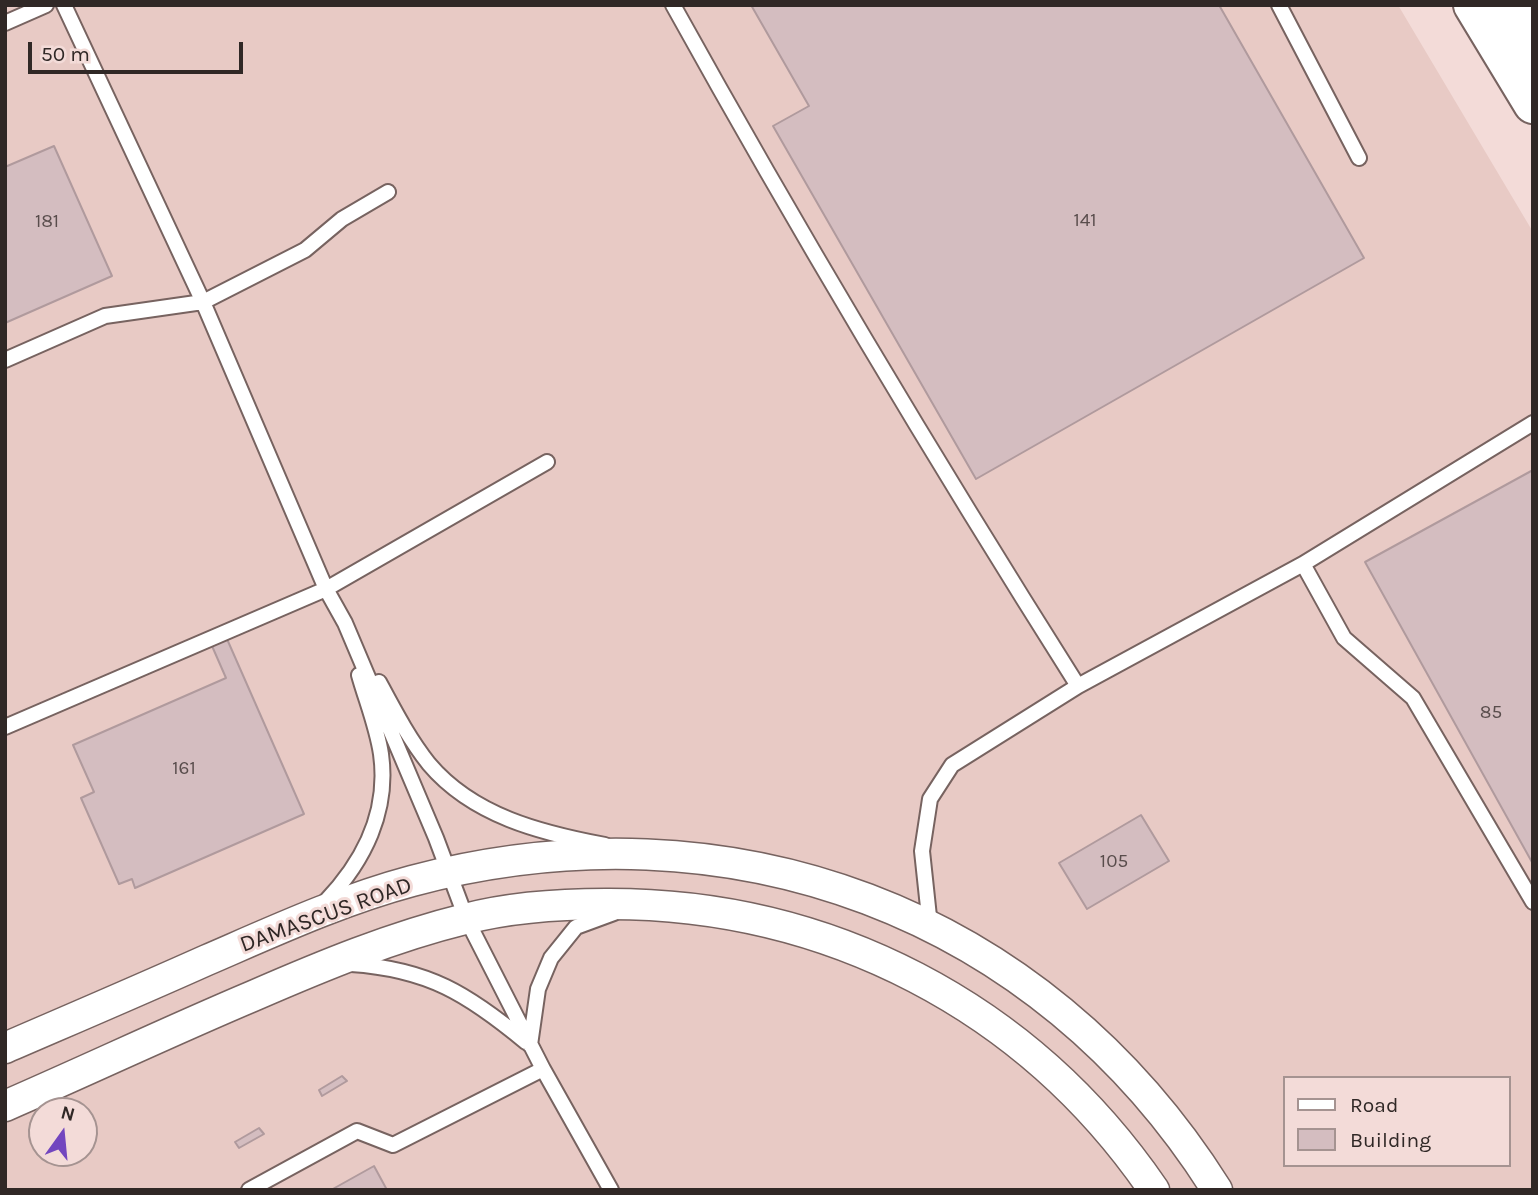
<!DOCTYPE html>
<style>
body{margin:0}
#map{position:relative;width:1538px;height:1195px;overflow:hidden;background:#f3dbd8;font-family:Karla,sans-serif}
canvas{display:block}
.frame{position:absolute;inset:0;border:7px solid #302826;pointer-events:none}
.legend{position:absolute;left:1283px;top:1076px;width:228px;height:91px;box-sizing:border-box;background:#f3dbd8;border:2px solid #a59391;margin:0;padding:9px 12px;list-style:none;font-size:21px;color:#302826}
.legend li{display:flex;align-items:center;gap:14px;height:35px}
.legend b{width:35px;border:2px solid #a59391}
.north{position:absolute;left:28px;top:1097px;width:70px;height:70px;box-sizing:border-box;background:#f3dbd8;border:2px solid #a59391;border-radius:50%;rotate:15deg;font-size:19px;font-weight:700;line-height:28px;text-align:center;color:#302826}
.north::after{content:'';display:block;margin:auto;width:24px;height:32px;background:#7246bf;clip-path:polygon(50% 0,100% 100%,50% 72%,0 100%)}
.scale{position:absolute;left:28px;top:42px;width:215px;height:32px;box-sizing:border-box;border:4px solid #302826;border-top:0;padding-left:9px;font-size:21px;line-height:24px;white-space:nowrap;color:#302826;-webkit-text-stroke:5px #f3dbd8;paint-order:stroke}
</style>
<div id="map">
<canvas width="1538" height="1195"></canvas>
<div class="frame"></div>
<ul class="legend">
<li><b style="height:9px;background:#fff"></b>Road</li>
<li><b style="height:19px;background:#d4bdc0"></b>Building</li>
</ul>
<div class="north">N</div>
<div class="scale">50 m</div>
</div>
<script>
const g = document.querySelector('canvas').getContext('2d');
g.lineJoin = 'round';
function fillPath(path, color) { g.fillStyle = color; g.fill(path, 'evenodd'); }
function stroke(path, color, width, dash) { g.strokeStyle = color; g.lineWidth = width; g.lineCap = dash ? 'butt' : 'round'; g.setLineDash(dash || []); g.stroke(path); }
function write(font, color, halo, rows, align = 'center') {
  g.font = font + ' Karla,sans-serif'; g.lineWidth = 6; g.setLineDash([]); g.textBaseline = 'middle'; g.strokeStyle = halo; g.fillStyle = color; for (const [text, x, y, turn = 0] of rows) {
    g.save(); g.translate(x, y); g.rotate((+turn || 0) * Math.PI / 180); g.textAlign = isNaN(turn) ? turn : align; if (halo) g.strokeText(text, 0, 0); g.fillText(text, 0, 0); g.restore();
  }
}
const built = new Path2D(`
 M5,5H1398L1533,232V1190H5ZM1284,1078H1508V1165H1284ZM42,1111H84V1153H42Z`);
const building = new Path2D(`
 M751,5H1219L1364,258L976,479L773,126L809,106Z
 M54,146L112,276L5,323V167Z
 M1533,470V864L1365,562Z
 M227,639L304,814L135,888L132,879L119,884L81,798L94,792L73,745L226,678L212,646Z
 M1141,815L1169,861L1087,909L1059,863Z
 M342,1076L347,1081L322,1096L319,1090Z
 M259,1128L264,1134L239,1148L235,1142Z
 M374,1166L387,1190H331Z`);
const service = new Path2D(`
 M64,5L203,302L326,589L345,623L436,838L466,918L543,1069L611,1190
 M673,5C801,236 937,463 1078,686
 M1279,5L1359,158
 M5,23L46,5
 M5,360L105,316L203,302L305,250L342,219L388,192
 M1303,564L1344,638L1413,698L1533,902
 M379,682C394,710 409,739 429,764C473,816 541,833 605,845
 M5,727L326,589L547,462
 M326,901C364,861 389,811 381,754C377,727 366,700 359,675
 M930,926L922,851L930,799L952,765L1078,686L1303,564L1533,423
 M351,964C428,969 468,994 526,1042
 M530,1045L538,989L551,958L576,927L614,913
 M249,1190L357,1131L393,1145L543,1069`);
const minor = new Path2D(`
 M5,1048C72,1019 140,990 207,960C274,931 341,900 412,881C729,797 1041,910 1217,1190
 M5,1106C88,1070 170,1031 253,996C322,966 392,937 465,919C511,907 559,904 606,904C828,903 1028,1006 1154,1190`);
const secondary = new Path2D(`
 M1473,5L1533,104
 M1509,5L1533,49`);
const numberNames = [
 ["141",1085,221],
 ["181",47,222],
 ["85",1491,713],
 ["161",184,769],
 ["105",1114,862]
];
const streetNames = [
 ["DAMASCUS ROAD",326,915,-20]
];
fillPath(built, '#e8cac5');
fillPath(building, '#d4bdc0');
stroke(building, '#b09a9d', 2);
stroke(service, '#776360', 18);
stroke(minor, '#776360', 33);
stroke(secondary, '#776360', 42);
stroke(service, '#fff', 14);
stroke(minor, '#fff', 30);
stroke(secondary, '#fff', 38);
write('19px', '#594d4c', null, numberNames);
write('23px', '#302826', '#f3dbd8', streetNames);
</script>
